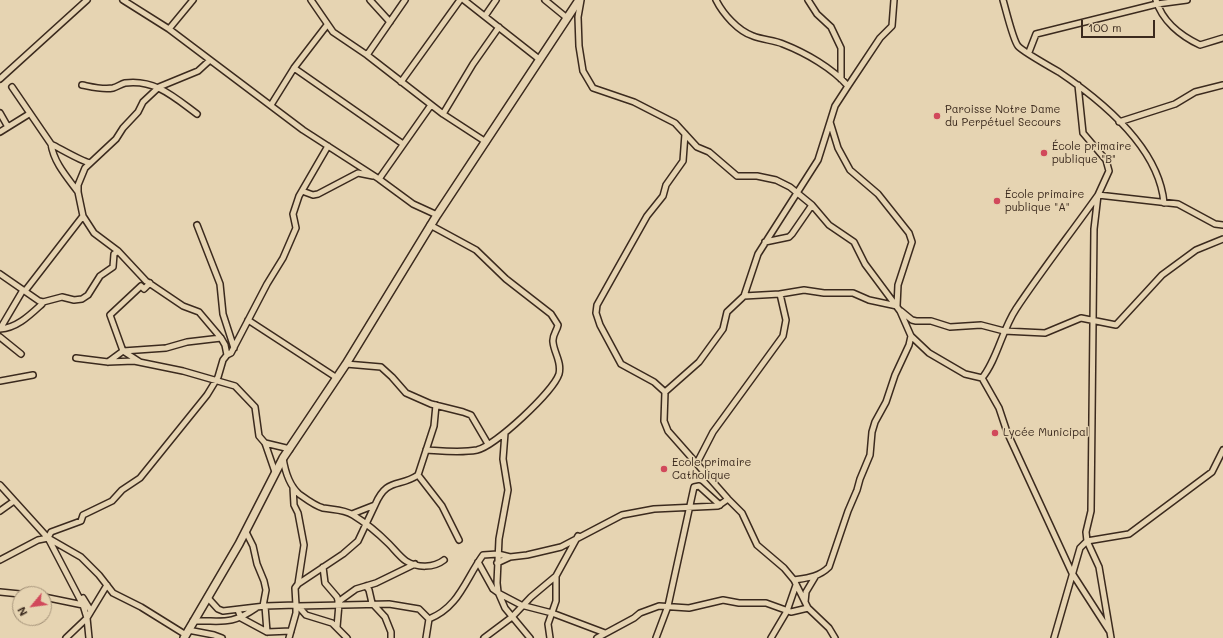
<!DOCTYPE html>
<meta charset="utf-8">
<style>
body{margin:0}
#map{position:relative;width:1223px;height:638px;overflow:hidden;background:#e6d4b2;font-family:Mali,sans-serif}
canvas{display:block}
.north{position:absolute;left:12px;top:586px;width:40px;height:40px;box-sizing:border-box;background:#e6d4b2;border:1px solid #a29077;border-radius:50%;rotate:241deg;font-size:11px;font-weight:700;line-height:16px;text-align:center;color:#3b2a1e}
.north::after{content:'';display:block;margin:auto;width:14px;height:18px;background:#d1495b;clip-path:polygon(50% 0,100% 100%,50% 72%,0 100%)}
.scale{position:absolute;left:1081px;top:20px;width:74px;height:18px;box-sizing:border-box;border:2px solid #3b2a1e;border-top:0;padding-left:5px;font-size:12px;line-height:14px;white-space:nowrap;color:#3b2a1e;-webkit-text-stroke:3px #e6d4b2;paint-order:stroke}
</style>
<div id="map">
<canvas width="1223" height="638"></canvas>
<div class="north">N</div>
<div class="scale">100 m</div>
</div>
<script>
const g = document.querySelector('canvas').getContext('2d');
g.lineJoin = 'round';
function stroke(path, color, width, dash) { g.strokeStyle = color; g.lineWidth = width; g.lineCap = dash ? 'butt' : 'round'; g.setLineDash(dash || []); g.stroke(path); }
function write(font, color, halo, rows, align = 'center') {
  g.font = font + ' Mali,sans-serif'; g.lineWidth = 3; g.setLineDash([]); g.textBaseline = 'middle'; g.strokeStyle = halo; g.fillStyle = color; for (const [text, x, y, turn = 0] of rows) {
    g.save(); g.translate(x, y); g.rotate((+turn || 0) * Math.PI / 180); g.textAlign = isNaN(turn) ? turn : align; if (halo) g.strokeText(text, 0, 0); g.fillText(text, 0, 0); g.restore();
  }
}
const street = new Path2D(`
 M123,0L169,29L303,130L379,179L413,204L437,215
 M311,0L333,32L367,55L443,114L486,142
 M370,0L390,22
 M464,0L539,59
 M545,0L567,18
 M581,0L578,17L579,46L583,71L593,88L634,102L675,123L697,147L709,152L737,176H757L776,180L790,187L812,205L829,225L854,242L865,264L900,311L911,336L929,353L965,374L982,378C997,360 1002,330 1016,309C1042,270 1071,233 1098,195L1178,204L1215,224L1223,225
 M716,0C723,14 738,31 753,36C763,40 774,40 783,44C806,53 832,68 848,86
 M808,0L817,14L831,27L841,48V79
 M1003,0C1006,10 1013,40 1018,46C1021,50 1052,68 1059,72C1102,101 1159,148 1164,203
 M1156,0C1162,21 1181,36 1200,45L1223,38
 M485,16L496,0
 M169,29L193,0
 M1029,52L1036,34L1157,4L1187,0
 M367,55L405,0
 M210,60L198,71L159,87L143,102L138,112L123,128L116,139L85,168L78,185V192L83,216L94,233L118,251L146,281L183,306L199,312L221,338L225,345L227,355
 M294,68L403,144
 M0,79L87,0
 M401,82L460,0
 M82,85C92,87 103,90 113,88C117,87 121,84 125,83C155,79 174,97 197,114
 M1078,85L1083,133L1106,160L1109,171L1098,195L1094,229L1091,511L1086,532L1087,541L1099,567L1111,638
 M12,87L51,144C54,163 67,177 78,192
 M271,105L294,68L327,25
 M0,113L8,127
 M443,114L473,64L499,27
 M830,122L818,160L758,254L744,296L727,312L723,329L699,362L665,392L664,421L668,431L728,499L742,513L757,545L784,568L794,580L808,608L829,628L835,638
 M1119,122L1175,104L1195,92L1223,85
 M0,132L29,114
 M51,144C61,149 81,161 90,163
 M379,179L431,105
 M302,191L313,195L318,194L358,173L373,176
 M197,225L220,284L223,314L234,348
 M765,242L789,237L792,234L812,205
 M0,274L39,301L43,302L62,297L74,300L82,299L88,295L100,276L113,267L114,254L118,251
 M25,291L83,216
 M744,296L780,294L804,290L824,293H853L869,300L897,306L898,285L912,242L909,233L878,194L850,170L838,148L830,122L835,106L848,86L880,38L892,26L894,0
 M901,311L912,320L916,321H931L950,327L981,325L1004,331L1045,333L1081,318L1116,325L1162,275L1196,250L1223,239
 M248,320L337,378
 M0,329C17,328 30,315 42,304
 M0,329L23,290
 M0,337L21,354
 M76,358L108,362L134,361L183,371L235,386L255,407L259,436L265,443L275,472
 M108,362L123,351L166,348L187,342L221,338
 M140,362L123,351L110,315L141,286L144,289L150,283
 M346,364L381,367L392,377L406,393L431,404L463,412L471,415L488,444
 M982,378L999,408L1007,432L1072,573L1110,632
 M0,381L33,375
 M665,392L654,382L621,364L600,325L596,313L597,305L611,280L647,216L663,196L666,185L683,161L685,134
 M505,433L503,459L508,490L499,539L497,583L498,592L505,608L530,638
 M265,443L290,449
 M426,450C443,451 461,453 477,450C495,446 553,392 559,374C562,362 554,353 553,342C552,335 557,331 558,325L551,314L506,279L476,250L430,225
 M283,458C285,471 289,485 299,494C306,499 315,506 323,508C334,510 343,509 353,515C366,523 378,533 389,544C394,549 400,557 406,561C417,568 434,568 444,560
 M697,463L713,432L783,336L786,320L780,294
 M418,475L442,506L459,540
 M0,485L48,538L83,605L87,618L89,638
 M293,487L294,505L298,513L304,545L298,584L343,554L358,541L375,505
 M0,511L14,501
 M352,514L375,505C387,477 399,488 418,475L434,426L436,405
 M246,532L253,546L257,564L264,581L266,590L263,606
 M48,538L81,557L99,575L113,593L141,607L186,635
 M0,560L38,540L48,538L51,532L81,521L83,515L112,501L122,490L140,478L207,395L218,377L223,360L227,355L231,353L267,284L283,258L296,228L293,214L299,196L328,146
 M478,562L493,589L500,594L521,605L552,613L605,633
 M497,563L510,557L527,555L561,547L622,515L654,509L718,506L728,499
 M323,567L325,583L337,597L339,604L337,627
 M794,580C807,578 819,577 829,567L848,511L857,490L860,479L870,455L872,432L875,422L886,402L895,375L909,345L911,336
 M298,584L295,588L296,605L298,606L306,615L332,623L347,638
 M366,586L369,590L372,603L385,617L391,632V638
 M0,592L20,594
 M44,597L83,605
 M83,598L91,611
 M208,598L218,609L223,611L265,606L296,605V613L289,638
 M338,602L356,589L376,583L415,564
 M805,602L806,592L815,577
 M265,606L267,632L291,631
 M298,606L389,604L419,609L429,619
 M238,610L241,618L267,632
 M193,621C222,620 230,626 256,608
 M188,630L214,635L222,638
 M66,638L87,618L107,585
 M426,638L429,619C459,607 465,580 483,555L498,554L510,557
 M484,638L512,617L531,597L556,576
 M550,638L548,624L556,601V576L578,536
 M597,638L634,618L640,613L659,606L689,608L723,600L739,603H766L791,612L808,608
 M656,638L668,606L694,487L699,486L720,505
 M771,638L787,611L796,585
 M1054,638L1080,548L1087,541L1129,534L1212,472L1223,450`);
const secondary = new Path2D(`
 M184,638L239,544L283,458L346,364L437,215L579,0`);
const markers = [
 [937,116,4,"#d1495b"],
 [1044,153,4,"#d1495b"],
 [997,201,4,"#d1495b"],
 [995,433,4,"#d1495b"],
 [664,469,4,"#d1495b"]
];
const poiNames = [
 ["Paroisse Notre Dame",945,110],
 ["du Perpétuel Secours",945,123],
 ["École primaire",1052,147],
 ["publique \"B\"",1052,160],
 ["École primaire",1005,195],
 ["publique \"A\"",1005,208],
 ["Lycée Municipal",1003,433],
 ["Ecole primaire",672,463],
 ["Catholique",672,476]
];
stroke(street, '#3b2a1e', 8);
stroke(secondary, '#3b2a1e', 10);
stroke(street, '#e6d4b2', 5);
stroke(secondary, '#e6d4b2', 7);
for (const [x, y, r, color] of markers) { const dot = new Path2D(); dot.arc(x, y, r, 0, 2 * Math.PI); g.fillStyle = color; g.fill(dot); stroke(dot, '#e6d4b2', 1.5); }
write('11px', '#3b2a1e', '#e6d4b2', poiNames, 'left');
</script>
